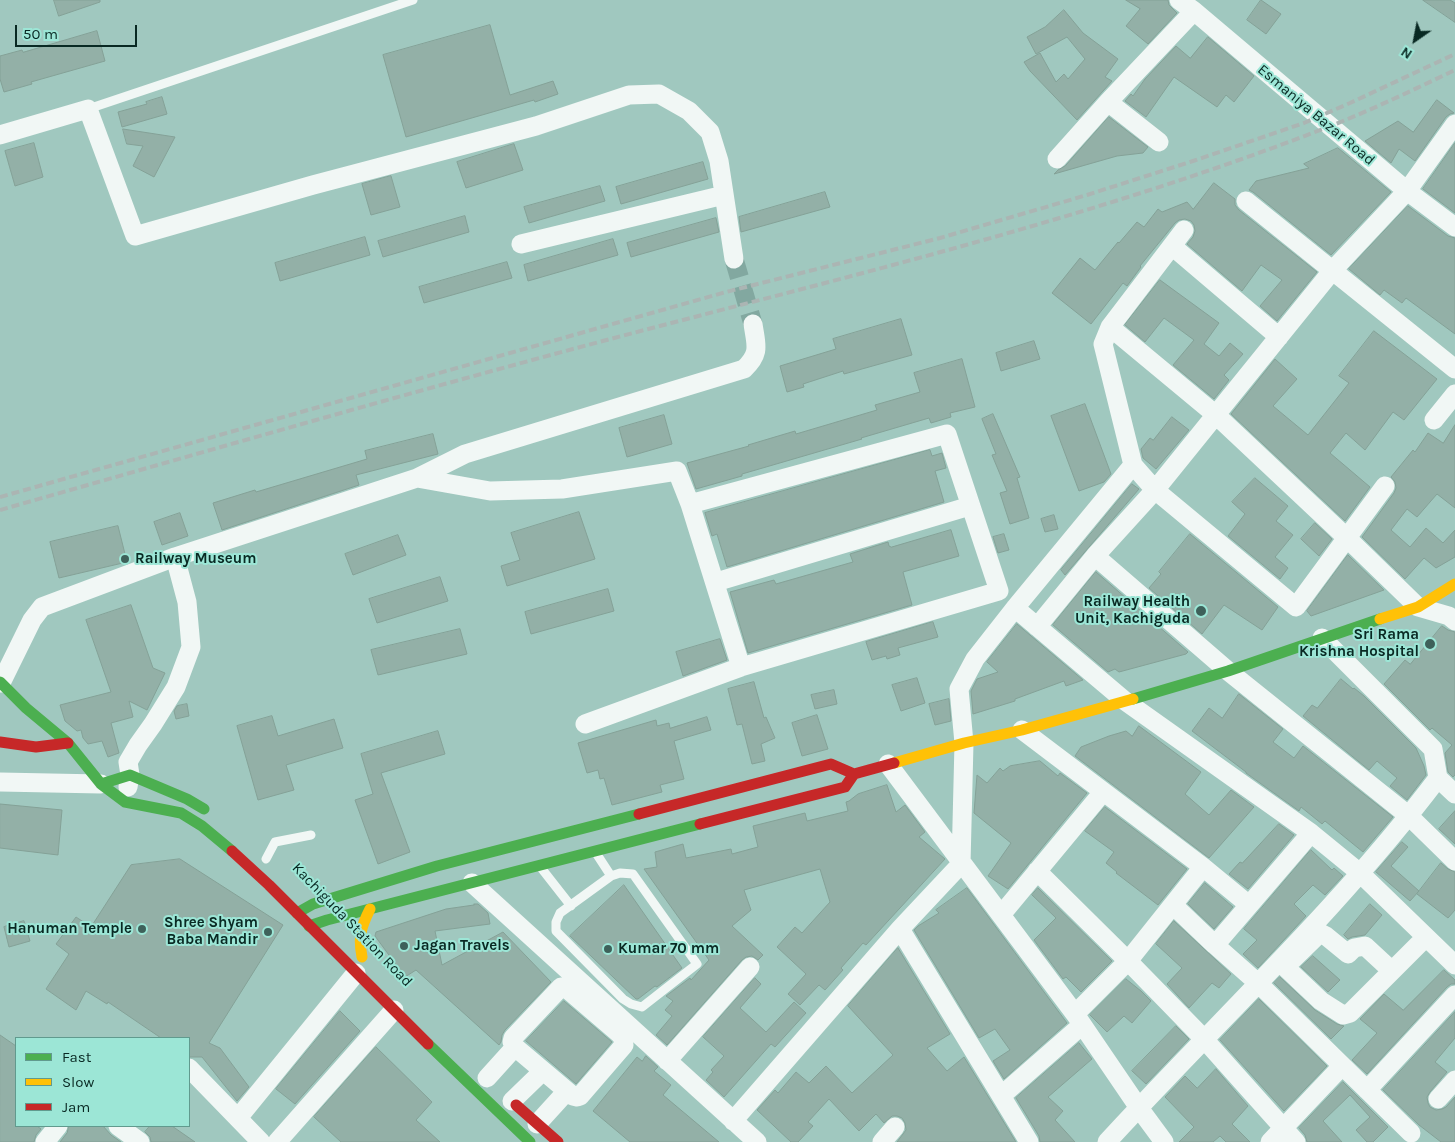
<!DOCTYPE html>
<style>
body{margin:0}
#map{position:relative;width:1455px;height:1142px;overflow:hidden;background:#a0c8bf;font-family:Karla,sans-serif}
canvas{display:block}
.legend{position:absolute;left:15px;top:1037px;width:175px;height:90px;box-sizing:border-box;background:#9ce6d6;border:1px solid #619a8e;margin:0;padding:6px 9px;list-style:none;font-size:15px;color:#092923}
.legend li{display:flex;align-items:center;gap:10px;height:25px}
.legend b{width:25px;border:1px solid #619a8e}
.north{position:absolute;left:1390px;top:15px;width:50px;height:50px;-webkit-text-stroke:4px #9ce6d6;paint-order:stroke;rotate:213deg;font-size:14px;font-weight:700;line-height:20px;text-align:center;color:#092923}
.north::after{content:'';display:block;margin:auto;width:18px;height:22px;background:#092923;clip-path:polygon(50% 0,100% 100%,50% 72%,0 100%)}
.scale{position:absolute;left:15px;top:25px;width:122px;height:22px;box-sizing:border-box;border:2px solid #092923;border-top:0;padding-left:6px;font-size:15px;line-height:18px;white-space:nowrap;color:#092923;-webkit-text-stroke:4px #9ce6d6;paint-order:stroke}
</style>
<div id="map">
<canvas width="1455" height="1142"></canvas>
<ul class="legend">
<li><b style="height:6px;background:#4caf50"></b>Fast</li>
<li><b style="height:6px;background:#ffc107"></b>Slow</li>
<li><b style="height:6px;background:#c62828"></b>Jam</li>
</ul>
<div class="north">N</div>
<div class="scale">50 m</div>
</div>
<script>
const g = document.querySelector('canvas').getContext('2d');
g.lineJoin = 'round';
function fillPath(path, color) { g.fillStyle = color; g.fill(path, 'evenodd'); }
function stroke(path, color, width, dash) { g.strokeStyle = color; g.lineWidth = width; g.lineCap = dash ? 'butt' : 'round'; g.setLineDash(dash || []); g.stroke(path); }
function write(font, color, halo, rows, align = 'center') {
  g.font = font + ' Karla,sans-serif'; g.lineWidth = 4; g.setLineDash([]); g.textBaseline = 'middle'; g.strokeStyle = halo; g.fillStyle = color; for (const [text, x, y, turn = 0] of rows) {
    g.save(); g.translate(x, y); g.rotate((+turn || 0) * Math.PI / 180); g.textAlign = isNaN(turn) ? turn : align; if (halo) g.strokeText(text, 0, 0); g.fillText(text, 0, 0); g.restore();
  }
}
const building = new Path2D(`
 M54,0H100V2L59,16Z
 M1126,0H1168L1169,5L1177,13L1148,44L1126,26L1140,9Z
 M1261,0L1281,14L1266,34L1247,20Z
 M1423,0H1450L1455,3V22Z
 M1064,10L1083,33L1118,59L1105,77L1112,81L1077,120L1030,71L1024,62L1040,53L1056,82L1064,74L1068,79L1085,59L1067,37L1036,54L1027,37L1045,27Z
 M490,25L510,95L553,81L558,94L535,102L534,100L406,137L383,55Z
 M97,31L105,61L31,82L32,84L4,92L0,79V56L22,50L23,52Z
 M1208,37L1254,76L1234,102L1226,95L1217,107L1174,77L1146,117L1125,101L1131,94L1133,96L1145,79L1176,46L1190,58Z
 M162,97L167,114L122,127L118,112L147,104L146,102Z
 M1437,100L1454,113L1450,114L1446,117L1415,161L1399,149L1391,163L1365,141L1398,121L1413,132Z
 M1109,117L1148,147L1143,153L1117,156L1054,174L1058,170L1065,166Z
 M123,129L175,137L154,177L133,166L143,146L127,144Z
 M34,143L43,177L15,186L5,151Z
 M1455,143V213L1423,189Z
 M514,144L523,170L466,188L457,162Z
 M1338,148L1391,192L1331,255L1253,192L1249,190L1256,181L1309,168L1304,164Z
 M703,162L708,179L621,204L616,187Z
 M391,176L400,207L371,215L362,184Z
 M1214,183L1235,199V205L1239,210L1317,272L1277,321L1260,306L1282,280L1261,265L1242,291L1187,244L1193,237L1195,231L1194,225L1191,221L1185,219L1179,220L1175,223L1140,266L1141,267L1127,286L1123,283L1091,324L1052,293L1080,258L1095,270L1118,242L1119,243L1137,222L1144,227L1158,209L1162,212L1187,202L1193,209Z
 M600,186L605,201L529,223L524,207Z
 M825,192L830,207L741,232L739,217Z
 M1408,206L1448,236L1455,238V334L1406,298L1402,303L1384,290L1380,295L1349,269Z
 M465,216L469,232L383,257L378,241Z
 M716,218L719,232L631,257L627,243Z
 M365,237L370,255L280,281L275,263Z
 M613,239L618,255L528,281L524,265Z
 M507,262L512,278L424,303L419,287Z
 M1160,280L1219,323L1204,344L1219,356L1230,343L1243,354L1224,375L1229,380L1214,399L1173,365L1194,340L1164,318L1145,342L1125,325Z
 M901,319L912,355L844,374L843,371L803,384L804,387L787,392L780,366L836,349L833,339Z
 M1374,331L1437,379L1404,420L1393,412L1365,450L1346,433L1330,453L1370,487L1345,521L1231,414L1275,359L1297,379L1273,406L1308,435L1349,383L1339,376Z
 M1034,341L1040,359L1001,371L996,353Z
 M962,359L975,407L950,413L951,417L931,423L929,418L861,438L862,439L742,474V476L696,489L687,463L749,446L748,445L795,431L796,434L877,410L875,405L920,392L914,373Z
 M1085,404L1111,474L1104,482L1079,491L1051,416Z
 M993,414L1020,477L1017,478L1029,518L1010,524L1000,493L1007,491L992,455L996,454L982,419Z
 M664,415L672,444L627,457L619,428Z
 M1172,417L1189,430L1156,469L1143,458L1141,449L1150,438L1153,440Z
 M1455,425V508L1437,494L1417,517L1407,509L1391,530L1410,547L1426,528L1443,543L1455,530V557L1436,568L1424,558L1405,579L1362,537L1394,493L1396,488L1395,482L1391,477L1413,450L1415,452L1428,433L1443,443Z
 M433,434L438,454L356,475L359,485L222,530L213,503L255,490L256,492L367,459L365,451Z
 M930,450L932,456L942,453L946,468L935,471L944,502L727,567L717,534L712,536L705,513Z
 M1255,478L1288,506L1276,521L1293,535L1275,557L1288,568L1280,579L1228,536L1245,514L1232,502Z
 M1132,484L1139,489L1065,575L1061,570Z
 M579,512L595,559L507,586L501,566L520,560L511,533Z
 M180,513L188,536L162,545L154,522Z
 M1054,515L1058,529L1045,532L1041,519Z
 M1315,523L1332,539L1319,556L1301,539Z
 M118,526L127,562L59,578L50,542Z
 M951,530L959,556L903,572L912,605L748,653L730,592L774,580L776,584L853,562L850,554L888,542L889,546L891,547Z
 M1004,534L1009,550L998,553L993,537Z
 M1190,534L1278,607L1262,630L1224,605L1202,634L1149,588L1161,574L1159,572Z
 M398,535L406,555L353,575L345,554Z
 M1348,555L1384,590L1311,616L1307,611Z
 M1096,572L1188,652L1186,654L1119,672L1115,669L1108,672L1053,625Z
 M440,577L448,601L377,623L369,599Z
 M608,589L614,611L531,634L525,612Z
 M131,605L153,668L165,673L147,710L129,701L133,717L111,723L119,753L108,757L102,741L88,744L83,738L81,730L77,731L65,721L60,705L111,692L86,620Z
 M933,622L938,637L898,648L900,655L887,659L886,656L872,660L866,642Z
 M1017,624L1083,680L1066,686L1064,681L1015,699V701L973,714L971,691L977,679L998,672L987,662Z
 M1442,626L1448,630L1455,632V775L1453,777L1448,772L1445,753L1452,745L1432,728L1430,730L1384,684L1405,660L1410,664Z
 M460,629L467,654L378,675L371,650Z
 M720,639L727,660L683,676L676,652Z
 M917,678L925,703L901,711L892,685Z
 M1341,679L1353,689L1354,688L1364,696L1416,748L1424,766L1426,775L1407,800L1390,786L1397,778L1377,761L1369,770L1303,716L1312,705L1317,708Z
 M754,682L764,718L766,717L775,738L761,744L765,761L752,764L742,724L737,725L728,689Z
 M834,690L837,704L815,709L811,695Z
 M1239,694L1283,729L1273,742L1294,758L1303,746L1393,817L1363,852L1325,821L1322,824L1301,807L1299,811L1246,773V772L1192,731L1209,708L1222,718Z
 M949,699L951,721L935,725L929,704Z
 M187,704L189,716L176,719L174,711L177,706Z
 M817,715L828,749L802,756L792,723Z
 M272,716L278,736L334,719L343,748L286,765L294,790L258,800L237,726Z
 M707,717L711,730L674,741L684,779L660,785L662,792L612,805L604,778L600,779L598,770L587,773L578,743L656,720L657,726L669,723L670,728Z
 M1139,726L1201,772L1185,794L1209,815L1231,790L1254,807L1209,858L1075,756L1081,747L1109,736L1126,731L1132,736Z
 M438,731L445,754L381,773L410,852L378,864L355,800L373,794L361,754Z
 M1040,761L1058,776L1060,773L1087,793L1008,889L988,876L1011,843L974,813L977,775L987,783L1000,768L1003,771L1010,766Z
 M887,785L896,812L905,805L925,832L919,837L945,859L866,945L863,943L841,968L843,970L825,990L819,985L800,1005L788,994L806,974L777,947L795,927L802,933L830,902L820,869L744,890L751,910L732,926L763,955L758,960L752,956L746,957L742,960L667,1045L656,1035L672,1016L665,1010L673,1001L666,996L690,978L691,980L709,960L644,869L657,867L655,852L683,844L686,858L731,849L732,854L758,847L753,826L805,813L807,821L848,811L846,802L849,801L858,794Z
 M0,804L62,810L58,855L0,848Z
 M1105,807L1187,869L1158,905L1116,873L1117,872L1106,863L1114,852L1085,831Z
 M1455,811V844L1439,829Z
 M1279,824L1294,835L1248,889L1229,874L1240,862L1242,863Z
 M1402,842L1408,847L1391,866L1419,891L1410,901L1376,872Z
 M1311,850L1332,870L1334,868L1343,876L1325,895L1313,885L1294,904L1306,916L1258,968L1243,954L1257,940L1244,929Z
 M180,859L283,925L209,1043L220,1048L249,1087L237,1101L202,1057H189V1038H161L108,1002L107,1004L86,991L76,1010L46,989L69,954L56,944L76,917L91,927L131,865Z
 M1441,863L1448,869L1455,872V910L1448,918L1417,894Z
 M1205,883L1233,907L1214,929L1188,904Z
 M624,885L682,968L657,987L655,986L638,999H636L570,936Z
 M967,888L1067,1023L1004,1079L993,1061L1010,1050L995,1029L979,1038L914,930L918,926L939,913L936,910Z
 M1038,888L1112,961L1081,992L1066,977L1063,979L1034,940L1056,918L1032,895Z
 M474,904H478L488,913L490,924L435,931L442,965L503,932L551,982L505,1030L502,1035L501,1042L499,1045L416,970L405,977L375,936L376,932L446,909L474,905Z
 M1370,904L1382,915L1365,935L1352,937L1348,939L1344,935Z
 M24,921L30,941L9,947L4,927Z
 M1174,921L1231,974L1219,988L1212,983L1189,1008L1167,984L1182,968L1156,944Z
 M898,948L950,1034L927,1048L947,1071L964,1057L1016,1142H897L906,1130L905,1123L902,1118L897,1116H892L884,1123L876,1114L859,1131L829,1099L808,1122L813,1126L798,1142H791L757,1110L775,1090L778,1093L796,1072L809,1083L826,1066L852,1093L893,1055L848,1006Z
 M1313,956L1340,980L1328,992L1301,967Z
 M1444,970L1455,980V984H1451L1447,987L1367,1074L1352,1060L1377,1033L1360,1019L1384,994L1403,1010Z
 M1280,977L1315,1010L1337,1024L1344,1026L1331,1039L1274,983Z
 M755,978L761,984L740,1008L766,1032L794,1002L806,1013L775,1047L771,1044L724,1097L706,1080L713,1072L711,1070L724,1056L703,1037Z
 M1126,979L1141,991L1151,1001L1132,1023L1124,1016L1107,1032L1090,1015Z
 M1259,999L1327,1066L1284,1111L1220,1040Z
 M564,1001L612,1042L576,1084L526,1041Z
 M340,1011L360,1031L295,1104L276,1089Z
 M1455,1012V1038L1435,1062L1447,1072L1430,1092L1427,1097L1428,1103L1430,1107L1436,1110L1442,1109L1446,1107L1455,1097V1142H1441L1419,1125L1383,1090Z
 M1176,1026L1189,1039L1146,1084L1132,1071Z
 M0,1035L16,1046V1126H37L41,1129L36,1135L34,1142H0Z
 M1079,1043L1092,1059L1048,1097L1063,1111L1055,1120L1075,1142H1040L1039,1136L1016,1098Z
 M376,1047L432,1102L416,1120L440,1142H341L314,1117Z
 M646,1056L658,1067L654,1071L671,1085L663,1095L719,1142H630L593,1111L637,1057L642,1061Z
 M1216,1069L1248,1106L1232,1124L1250,1142H1226L1220,1136L1213,1142H1179L1194,1127L1165,1097L1185,1076L1197,1088Z
 M1343,1082L1388,1127L1373,1142H1367L1356,1130L1370,1117L1350,1095L1323,1121L1342,1142H1307L1305,1135L1299,1128Z
 M69,1126H103L111,1135L121,1142H60L67,1133Z
 M150,1126H172L195,1142H151L150,1137L145,1132Z`);
const streetTunnel = new Path2D(`
 M734,259L753,324`);
const lane = new Path2D(`
 M88,109L413,0
 M596,853L611,876
 M266,859L275,842L311,835
 M542,869L571,906
 M620,873L633,874L697,964L642,1007L631,1004L623,999L556,931V922L560,913L611,876Z`);
const street = new Path2D(`
 M1179,0L1194,11L1407,191L1455,227
 M1108,102L1159,142
 M0,135L88,109L135,236L313,185L536,126L629,95L659,94L689,111L710,132L719,161L734,259
 M1057,159L1108,102L1194,11
 M1246,201L1455,369
 M521,244L724,195
 M1172,246L1279,337
 M1110,327L1216,415L1348,539L1418,607L1449,616L1455,621
 M1434,420L1455,394
 M1133,465L1155,490L1296,607L1385,486
 M417,478L490,491L562,489L677,471L690,504L741,667
 M1095,556L1228,671L1409,816L1455,861
 M716,582L970,506
 M1015,608L1125,701L1311,833L1360,873L1455,965
 M1037,627L1095,556L1155,490L1332,271L1407,191L1455,124
 M1322,638L1433,749L1438,778L1455,794
 M1,683L32,620L42,607L175,557L417,478L465,454L744,369C761,353 756,345 753,324
 M585,724L741,667L999,591L947,434L690,504
 M1022,730L1203,867L1249,905
 M888,764L1075,1014L1139,1108L1164,1142
 M0,782L101,784
 M128,787L130,775L128,762L138,745L153,724L176,687L191,647L187,602L175,557
 M1037,871L1128,961L1204,1039L1296,1142
 M472,883L757,1142
 M1173,905L1215,945L1259,984L1411,1133
 M1001,915L1103,792
 M900,929L1029,1142
 M1215,945L1311,833
 M1392,971L1365,946L1354,948L1348,954L1326,936L1320,933L1285,967L1321,1001L1343,1015L1350,1013L1426,937
 M561,987L566,988L622,1036L624,1045L580,1096L577,1097L573,1096L515,1047L512,1042L513,1038Z
 M1075,1014L1128,961L1203,867
 M667,1061L750,967
 M189,1068L261,1142
 M487,1078L515,1047
 M1367,1090L1455,995
 M1001,1096L1082,1025
 M1438,1099L1455,1080
 M512,1101L543,1071
 M238,1118L356,973
 M733,1121L900,929L961,864L964,743L959,689L975,659L1015,608L1133,465L1103,344L1110,327L1184,230
 M537,1124L567,1091
 M118,1126L140,1142
 M45,1142L58,1126
 M277,1142L394,1010
 M882,1142L895,1127
 M1107,1142C1218,1021 1339,909 1438,778
 M1270,1142L1342,1066`);
const fast = new Path2D(`
 M0,682L26,708L68,743L101,784L125,802L181,813L202,826L232,851
 M1133,699L1228,671L1380,619
 M101,784L130,775L187,799L204,809
 M297,913L313,904L437,866L639,814
 M309,926L327,920L700,824
 M428,1044L530,1142`);
const slow = new Path2D(`
 M1380,619L1418,607L1455,584
 M894,763L964,743L1022,730L1133,699
 M362,957C358,937 361,927 370,909`);
const jam = new Path2D(`
 M0,742L36,747L68,743
 M639,814L831,764L854,774L894,763
 M700,824L845,787L854,774
 M232,851L269,885L428,1044
 M516,1105L558,1142`);
const rail = new Path2D(`
 M0,497L726,292L940,238L1087,195L1193,161L1304,123L1350,103L1455,54
 M0,510C211,450 421,389 633,333C862,273 1094,217 1315,132C1363,114 1409,92 1455,70`);
const markers = [
 [125,559,5,"#3e615a"],
 [1201,611,6,"#3e615a"],
 [1430,644,6,"#3e615a"],
 [142,929,5,"#3e615a"],
 [268,932,5,"#3e615a"],
 [404,946,5,"#3e615a"],
 [608,949,5,"#3e615a"]
];
const streetNames = [
 ["Esmaniya Bazar Road",1316,115,40],
 ["Kachiguda Station Road",352,925,46]
];
const poiNames = [
 ["Railway Museum",135,559,"left"],
 ["Railway Health",1190,602],
 ["Unit, Kachiguda",1190,619],
 ["Sri Rama",1419,635],
 ["Krishna Hospital",1419,652],
 ["Shree Shyam",258,923],
 ["Baba Mandir",258,940],
 ["Hanuman Temple",132,929],
 ["Jagan Travels",414,946,"left"],
 ["Kumar 70 mm",618,949,"left"]
];
fillPath(building, '#93b0a7');
stroke(building, '#84a197', 1);
stroke(streetTunnel, '#82a8a0', 19, [19, 9]);
stroke(lane, '#f1f7f5', 9);
stroke(street, '#f1f7f5', 19);
stroke(fast, '#4caf50', 11);
stroke(slow, '#ffc107', 11);
stroke(jam, '#c62828', 11);
stroke(rail, '#abb5b3', 4, [8, 4]);
for (const [x, y, r, color] of markers) { const dot = new Path2D(); dot.arc(x, y, r, 0, 2 * Math.PI); g.fillStyle = color; g.fill(dot); stroke(dot, '#9ce6d6', 2); }
write('15px', '#092923', '#9ce6d6', streetNames);
write('bold 15px', '#092923', '#9ce6d6', poiNames, 'right');
</script>
